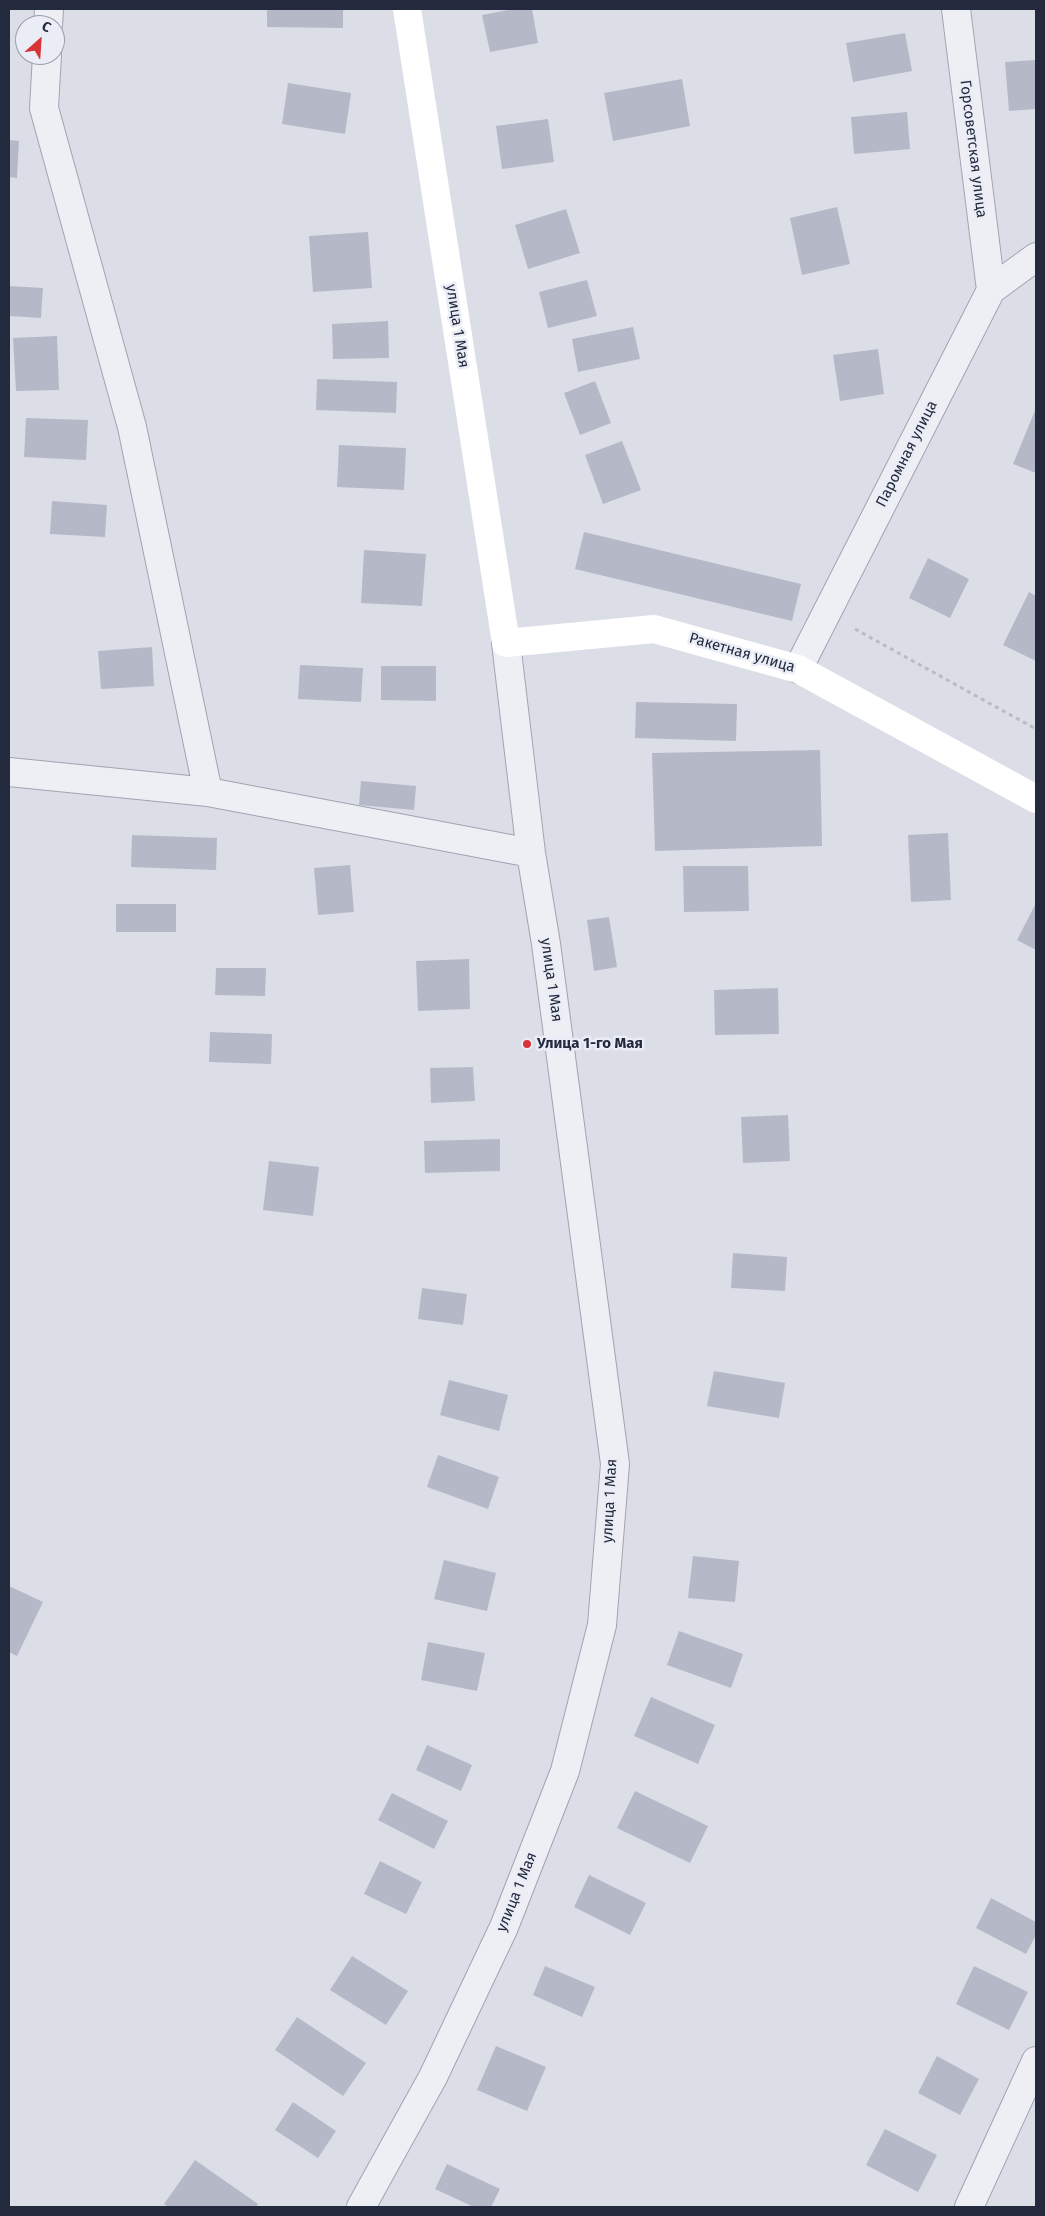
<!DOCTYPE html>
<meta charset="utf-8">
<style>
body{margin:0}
#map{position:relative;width:1045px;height:2216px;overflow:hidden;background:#dbdee7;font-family:"Fira Sans",sans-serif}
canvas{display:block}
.frame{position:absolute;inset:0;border:10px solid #242a3e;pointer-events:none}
.north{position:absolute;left:15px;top:15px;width:50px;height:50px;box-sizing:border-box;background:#eaedf5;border:1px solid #9b9fac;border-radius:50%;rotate:26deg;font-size:14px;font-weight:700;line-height:20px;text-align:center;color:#242a3e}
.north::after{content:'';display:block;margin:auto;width:18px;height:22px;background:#d83438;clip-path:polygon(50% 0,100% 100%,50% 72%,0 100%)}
</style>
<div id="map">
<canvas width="1045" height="2216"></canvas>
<div class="frame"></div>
<div class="north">С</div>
</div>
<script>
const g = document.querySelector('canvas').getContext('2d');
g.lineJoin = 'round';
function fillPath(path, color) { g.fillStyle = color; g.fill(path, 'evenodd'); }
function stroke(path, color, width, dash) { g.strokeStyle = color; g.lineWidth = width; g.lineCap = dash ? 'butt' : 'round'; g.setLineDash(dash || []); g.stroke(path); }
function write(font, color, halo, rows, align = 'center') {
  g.font = font + ' "Fira Sans",sans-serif'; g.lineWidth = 5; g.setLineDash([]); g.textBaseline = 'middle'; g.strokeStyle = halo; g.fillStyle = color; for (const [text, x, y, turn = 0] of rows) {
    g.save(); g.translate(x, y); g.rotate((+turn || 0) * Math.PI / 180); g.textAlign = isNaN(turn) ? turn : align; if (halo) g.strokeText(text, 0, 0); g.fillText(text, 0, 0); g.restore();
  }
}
const building = new Path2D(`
 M267,9H343V28L267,27Z
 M513,9H532L538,43L490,52L482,15Z
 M905,33L912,71L853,82L846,43Z
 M1036,60V109L1009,111L1005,62Z
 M682,79L690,126L613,141L604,93Z
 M288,83L351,93L345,134L282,124Z
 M907,112L910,149L854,154L851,117Z
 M548,119L554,162L502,169L496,126Z
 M9,140L19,141L17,178L9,177Z
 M837,207L850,264L802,275L790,218Z
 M566,209L580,253L528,269L515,225Z
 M368,232L372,288L313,292L309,236Z
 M587,280L597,316L548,328L539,292Z
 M9,286L43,288L41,318L9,316Z
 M388,321L389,358L333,359L332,324Z
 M633,327L640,359L578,372L572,339Z
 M57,336L59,390L16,391L13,338Z
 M878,349L884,394L840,401L833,355Z
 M317,379L397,382L396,413L316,410Z
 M595,381L611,423L580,435L564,393Z
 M1036,408V473L1013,464Z
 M26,418L88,420L86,460L24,457Z
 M622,441L641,490L603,504L585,455Z
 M339,445L406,448L404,490L337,487Z
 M52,501L107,505L105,537L50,534Z
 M584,532L801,584L792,621L575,569Z
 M364,550L426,554L422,606L361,603Z
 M928,558L969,579L950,618L909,598Z
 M1029,592L1036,596V661L1003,645Z
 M152,647L154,686L101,689L98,651Z
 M300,665L363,668L361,702L298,699Z
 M381,666H436V701L381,700Z
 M636,702L737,704L736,741L635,738Z
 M820,750L822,846L655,851L652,753Z
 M361,781L416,786L414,810L359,805Z
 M948,833L951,900L911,902L908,835Z
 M132,835L217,838L216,870L131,867Z
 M350,865L354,912L318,915L314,868Z
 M683,866H748L749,911L684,912Z
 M1036,903V950L1017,940Z
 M116,904H176V932H116Z
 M609,917L617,967L594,971L587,920Z
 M469,959L470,1009L418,1011L416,961Z
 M216,968H266L265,996L215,995Z
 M778,988L779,1034L715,1035L714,990Z
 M210,1032L272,1034L271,1064L209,1062Z
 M473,1067L475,1101L431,1103L430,1068Z
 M788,1115L790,1161L743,1163L741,1117Z
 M500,1139V1171L425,1173L424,1141Z
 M269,1161L319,1167L313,1216L263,1210Z
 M733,1253L787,1257L785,1291L731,1288Z
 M422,1288L467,1294L463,1325L418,1319Z
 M714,1371L785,1383L779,1418L707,1406Z
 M449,1380L508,1395L499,1431L440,1415Z
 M438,1455L499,1477L488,1509L427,1487Z
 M693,1556L739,1561L735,1602L688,1598Z
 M444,1560L496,1573L487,1611L434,1599Z
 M9,1586L43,1602L17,1656L9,1652Z
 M679,1631L743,1654L731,1688L667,1665Z
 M428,1642L485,1653L477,1691L421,1680Z
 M651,1697L715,1725L698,1764L634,1736Z
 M427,1745L472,1765L461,1791L416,1770Z
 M635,1791L708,1826L690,1863L617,1828Z
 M392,1793L448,1821L434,1849L378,1820Z
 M380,1861L422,1882L406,1914L364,1894Z
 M589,1875L646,1903L630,1935L574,1907Z
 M991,1898L1036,1922V1935L1026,1954L976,1928Z
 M352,1956L408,1991L386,2025L330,1990Z
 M545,1966L595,1987L582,2017L533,1995Z
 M974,1966L1028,1992L1009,2030L956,2004Z
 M297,2017L366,2063L343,2096L275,2050Z
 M496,2046L546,2067L527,2111L477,2090Z
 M937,2056L979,2079L960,2115L918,2093Z
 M293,2102L336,2131L318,2158L275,2130Z
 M885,2129L937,2155L918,2192L866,2165Z
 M195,2160L258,2204L256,2207H168L164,2204Z
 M447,2164L500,2189L491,2207H474L435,2189Z`);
const path = new Path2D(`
 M855,629L1036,729`);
const minor = new Path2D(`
 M956,9L991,290
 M48,25L49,9
 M47,55L44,108L132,427L208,792
 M798,669L991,290L1036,257
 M9,772L208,792L531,853
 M361,2207L433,2077L504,1927L565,1771L602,1625L615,1464L546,944L531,853L506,643
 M969,2207L1036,2061`);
const secondary = new Path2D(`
 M407,9L506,643L654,629L798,669L1036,799`);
const markers = [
 [527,1044,5,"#d83438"]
];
const streetNames = [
 ["Горсоветская улица",973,149,83],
 ["улица 1 Мая",457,326,81],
 ["Паромная улица",907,454,-63],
 ["Ракетная улица",742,653,16],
 ["улица 1 Мая",551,980,82],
 ["улица 1 Мая",610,1501,-87],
 ["улица 1 Мая",517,1892,-68]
];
const poiNames = [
 ["Улица 1-го Мая",537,1044]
];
fillPath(building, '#b5b9c7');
stroke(minor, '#a0a4b1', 30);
stroke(path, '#b9bcc5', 3, [4, 4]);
stroke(minor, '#eeeff5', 28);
stroke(secondary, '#fff', 28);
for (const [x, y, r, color] of markers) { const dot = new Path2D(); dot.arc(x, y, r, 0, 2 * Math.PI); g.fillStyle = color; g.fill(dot); stroke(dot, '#eaedf5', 2); }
write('15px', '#242a3e', '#eaedf5', streetNames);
write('bold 15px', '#242a3e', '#eaedf5', poiNames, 'left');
</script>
